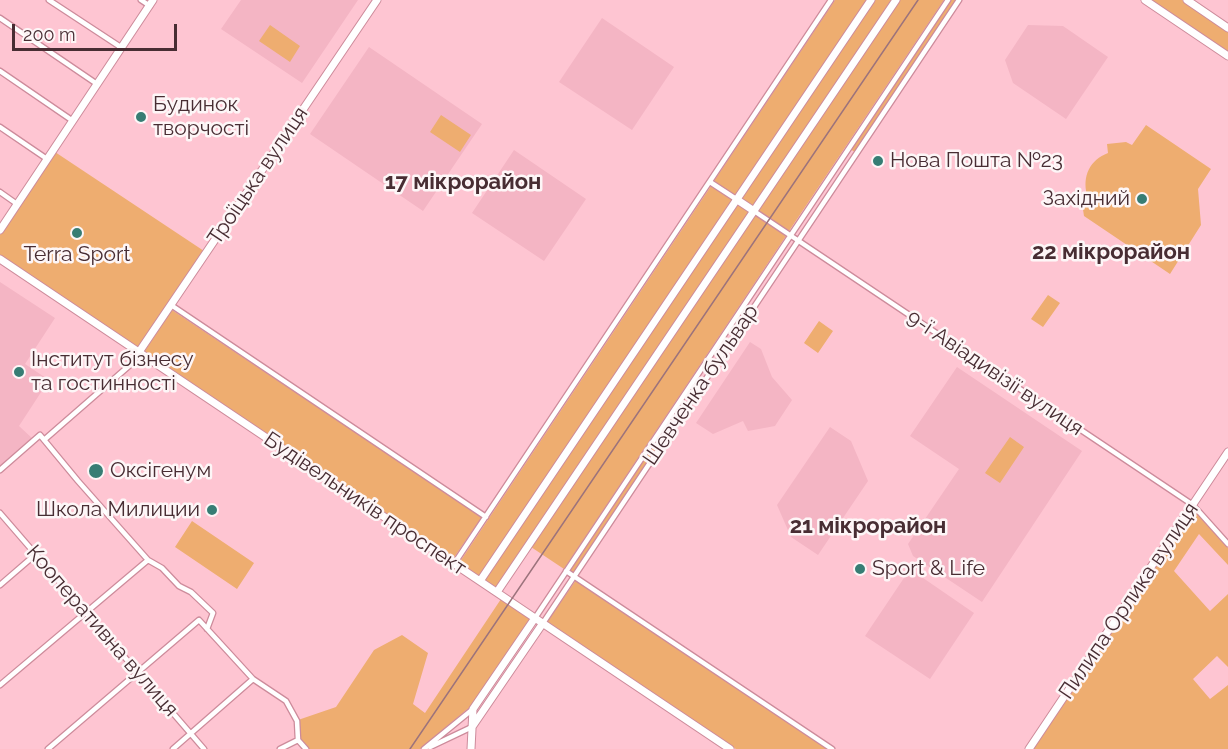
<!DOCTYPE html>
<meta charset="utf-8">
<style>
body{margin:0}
#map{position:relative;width:1228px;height:749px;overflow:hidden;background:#fec5d2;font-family:Raleway,sans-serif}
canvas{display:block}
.scale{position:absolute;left:12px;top:24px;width:165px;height:27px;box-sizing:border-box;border:3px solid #482d33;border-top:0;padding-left:8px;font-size:18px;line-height:21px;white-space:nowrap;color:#482d33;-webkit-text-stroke:4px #fdf6f7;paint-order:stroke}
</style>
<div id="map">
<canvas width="1228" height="749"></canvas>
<div class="scale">200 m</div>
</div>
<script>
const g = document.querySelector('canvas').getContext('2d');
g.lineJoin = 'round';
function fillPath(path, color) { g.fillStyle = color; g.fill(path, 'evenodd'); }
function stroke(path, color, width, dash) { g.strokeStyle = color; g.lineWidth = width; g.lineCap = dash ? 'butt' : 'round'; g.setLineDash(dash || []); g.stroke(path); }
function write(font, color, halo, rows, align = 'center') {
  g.font = font + ' Raleway,sans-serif'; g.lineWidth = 5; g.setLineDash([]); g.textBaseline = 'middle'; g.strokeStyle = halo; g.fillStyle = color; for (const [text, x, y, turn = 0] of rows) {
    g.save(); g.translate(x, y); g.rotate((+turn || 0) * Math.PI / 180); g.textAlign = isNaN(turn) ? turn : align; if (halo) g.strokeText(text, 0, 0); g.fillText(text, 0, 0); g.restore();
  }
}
const built = new Path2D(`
 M241,0H358L302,83L221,29Z
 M602,18L674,67L632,130L559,82Z
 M1028,25L1063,26L1108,57L1066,119L1013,83L1005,60Z
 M369,47L482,124L423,211L310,134Z
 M514,150L586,199L544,261L472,213Z
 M0,282L55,318L25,364L49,380L19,426L33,439L0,467Z
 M750,342L761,349L772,377L792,400L775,426L748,431L743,421L713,434L696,423Z
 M957,367L1082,451L982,602L913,556L908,544L959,469L910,436Z
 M830,427L851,441L868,481L818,555L791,537L777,505Z
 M910,569L974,613L930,679L865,636Z`);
const green = new Path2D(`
 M835,0H867L735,196L714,181Z
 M874,0H893L753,207L740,199Z
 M900,0H944L789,231L758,211Z
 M950,0H957L855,152L850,149Z
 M1149,0H1182L1228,31V53Z
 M270,25L300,46L290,62L259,41Z
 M441,115L471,135L460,152L430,132Z
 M1146,125L1211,169L1198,189L1201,225L1170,274L1084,216L1082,203L1087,195C1082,176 1090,160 1108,153L1107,144L1126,142L1132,145Z
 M55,152L204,251L139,348L0,255V235Z
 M711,186L732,200L479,576L459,563Z
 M737,203L750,212L496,588L484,580Z
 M755,215L786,236L564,569L531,547Z
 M1048,295L1060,303L1043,327L1031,319Z
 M172,310L482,517L453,559L144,352Z
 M819,321L833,331L818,353L804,343Z
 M671,417L676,420L574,573L569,570Z
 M1010,437L1024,447L1000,483L985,473Z
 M1194,510L1228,548V565L1199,534L1174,571L1210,611L1228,594V667L1217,656L1193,679L1210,699L1228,685V749H1033Z
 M192,521L254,563L237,589L175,547Z
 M576,580L828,749H736L547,622Z
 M501,599L530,619L470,707L420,749H309L300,739L298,720L336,707L374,650L402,635L428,653L413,704L425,713Z`);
const street = new Path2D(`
 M49,0L122,48
 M141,0L150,6
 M0,18L97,84
 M0,71L73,121
 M0,127L47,159
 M710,182L736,199
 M0,192L17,204
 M754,211L1193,505L1228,544
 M171,305L486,517
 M44,440L130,365L139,352
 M0,470L40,435L78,481L148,560L162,568L179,586L191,592L213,613L207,629
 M0,513L204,749
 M454,564L831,0
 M566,571L832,749
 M0,585L36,554
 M535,618L948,0
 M543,623L959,0
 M0,685L148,560
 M430,747L472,727
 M48,749L199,620L253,679L286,701L297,721L298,740L306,749
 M173,749L253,679
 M280,749L298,740
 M424,749L473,709`);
const secondary = new Path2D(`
 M1145,0L1228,56
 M1187,0L1228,28
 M736,199L754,211
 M0,230L153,0
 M0,259L730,749
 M139,352L377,0
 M480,581L871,0
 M497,592L896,0
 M472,727L543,623
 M471,749L473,709L535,618
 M1029,749L1228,452`);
const tram = new Path2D(`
 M410,749L918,0`);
const markers = [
 [141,117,6,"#377d74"],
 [878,161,6,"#377d74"],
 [1142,199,6,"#377d74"],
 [77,233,6,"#377d74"],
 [19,372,6,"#377d74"],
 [96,471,8,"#377d74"],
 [212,510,6,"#377d74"],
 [860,569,6,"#377d74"]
];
const poiNames = [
 ["Будинок",153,105],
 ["творчості",153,129],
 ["Нова Пошта №23",890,161],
 ["Західний",1130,199,"right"],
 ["Terra Sport",77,255,"center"],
 ["Інститут бізнесу",31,360],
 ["та гостинності",31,384],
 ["Оксігенум",110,471],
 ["Школа Милиции",200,510,"right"],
 ["Sport & Life",872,569]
];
const streetNames = [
 ["Троїцька вулиця",258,176,-56],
 ["9-ї Авіадивізії вулиця",995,373,34],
 ["Шевченка бульвар",701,385,-56],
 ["Будівельників проспект",365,504,34],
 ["Пилипа Орлика вулиця",1129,601,-56],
 ["Кооперативна вулиця",102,631,49]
];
const neighbourhoodNames = [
 ["17 мікрорайон",463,182],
 ["22 мікрорайон",1111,252],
 ["21 мікрорайон",868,526]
];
fillPath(built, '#f4b5c4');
fillPath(green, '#eead70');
stroke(street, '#cd8b9b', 7);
stroke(secondary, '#cd8b9b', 9);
stroke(street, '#fff', 4.5);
stroke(secondary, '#fff', 7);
stroke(tram, '#9c737c', 1.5);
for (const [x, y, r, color] of markers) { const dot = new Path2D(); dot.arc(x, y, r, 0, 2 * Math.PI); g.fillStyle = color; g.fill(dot); stroke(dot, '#fdf6f7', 2); }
write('21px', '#482d33', '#fdf6f7', poiNames, 'left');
write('21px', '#482d33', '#fdf6f7', streetNames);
write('bold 22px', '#482d33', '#fdf6f7', neighbourhoodNames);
</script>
